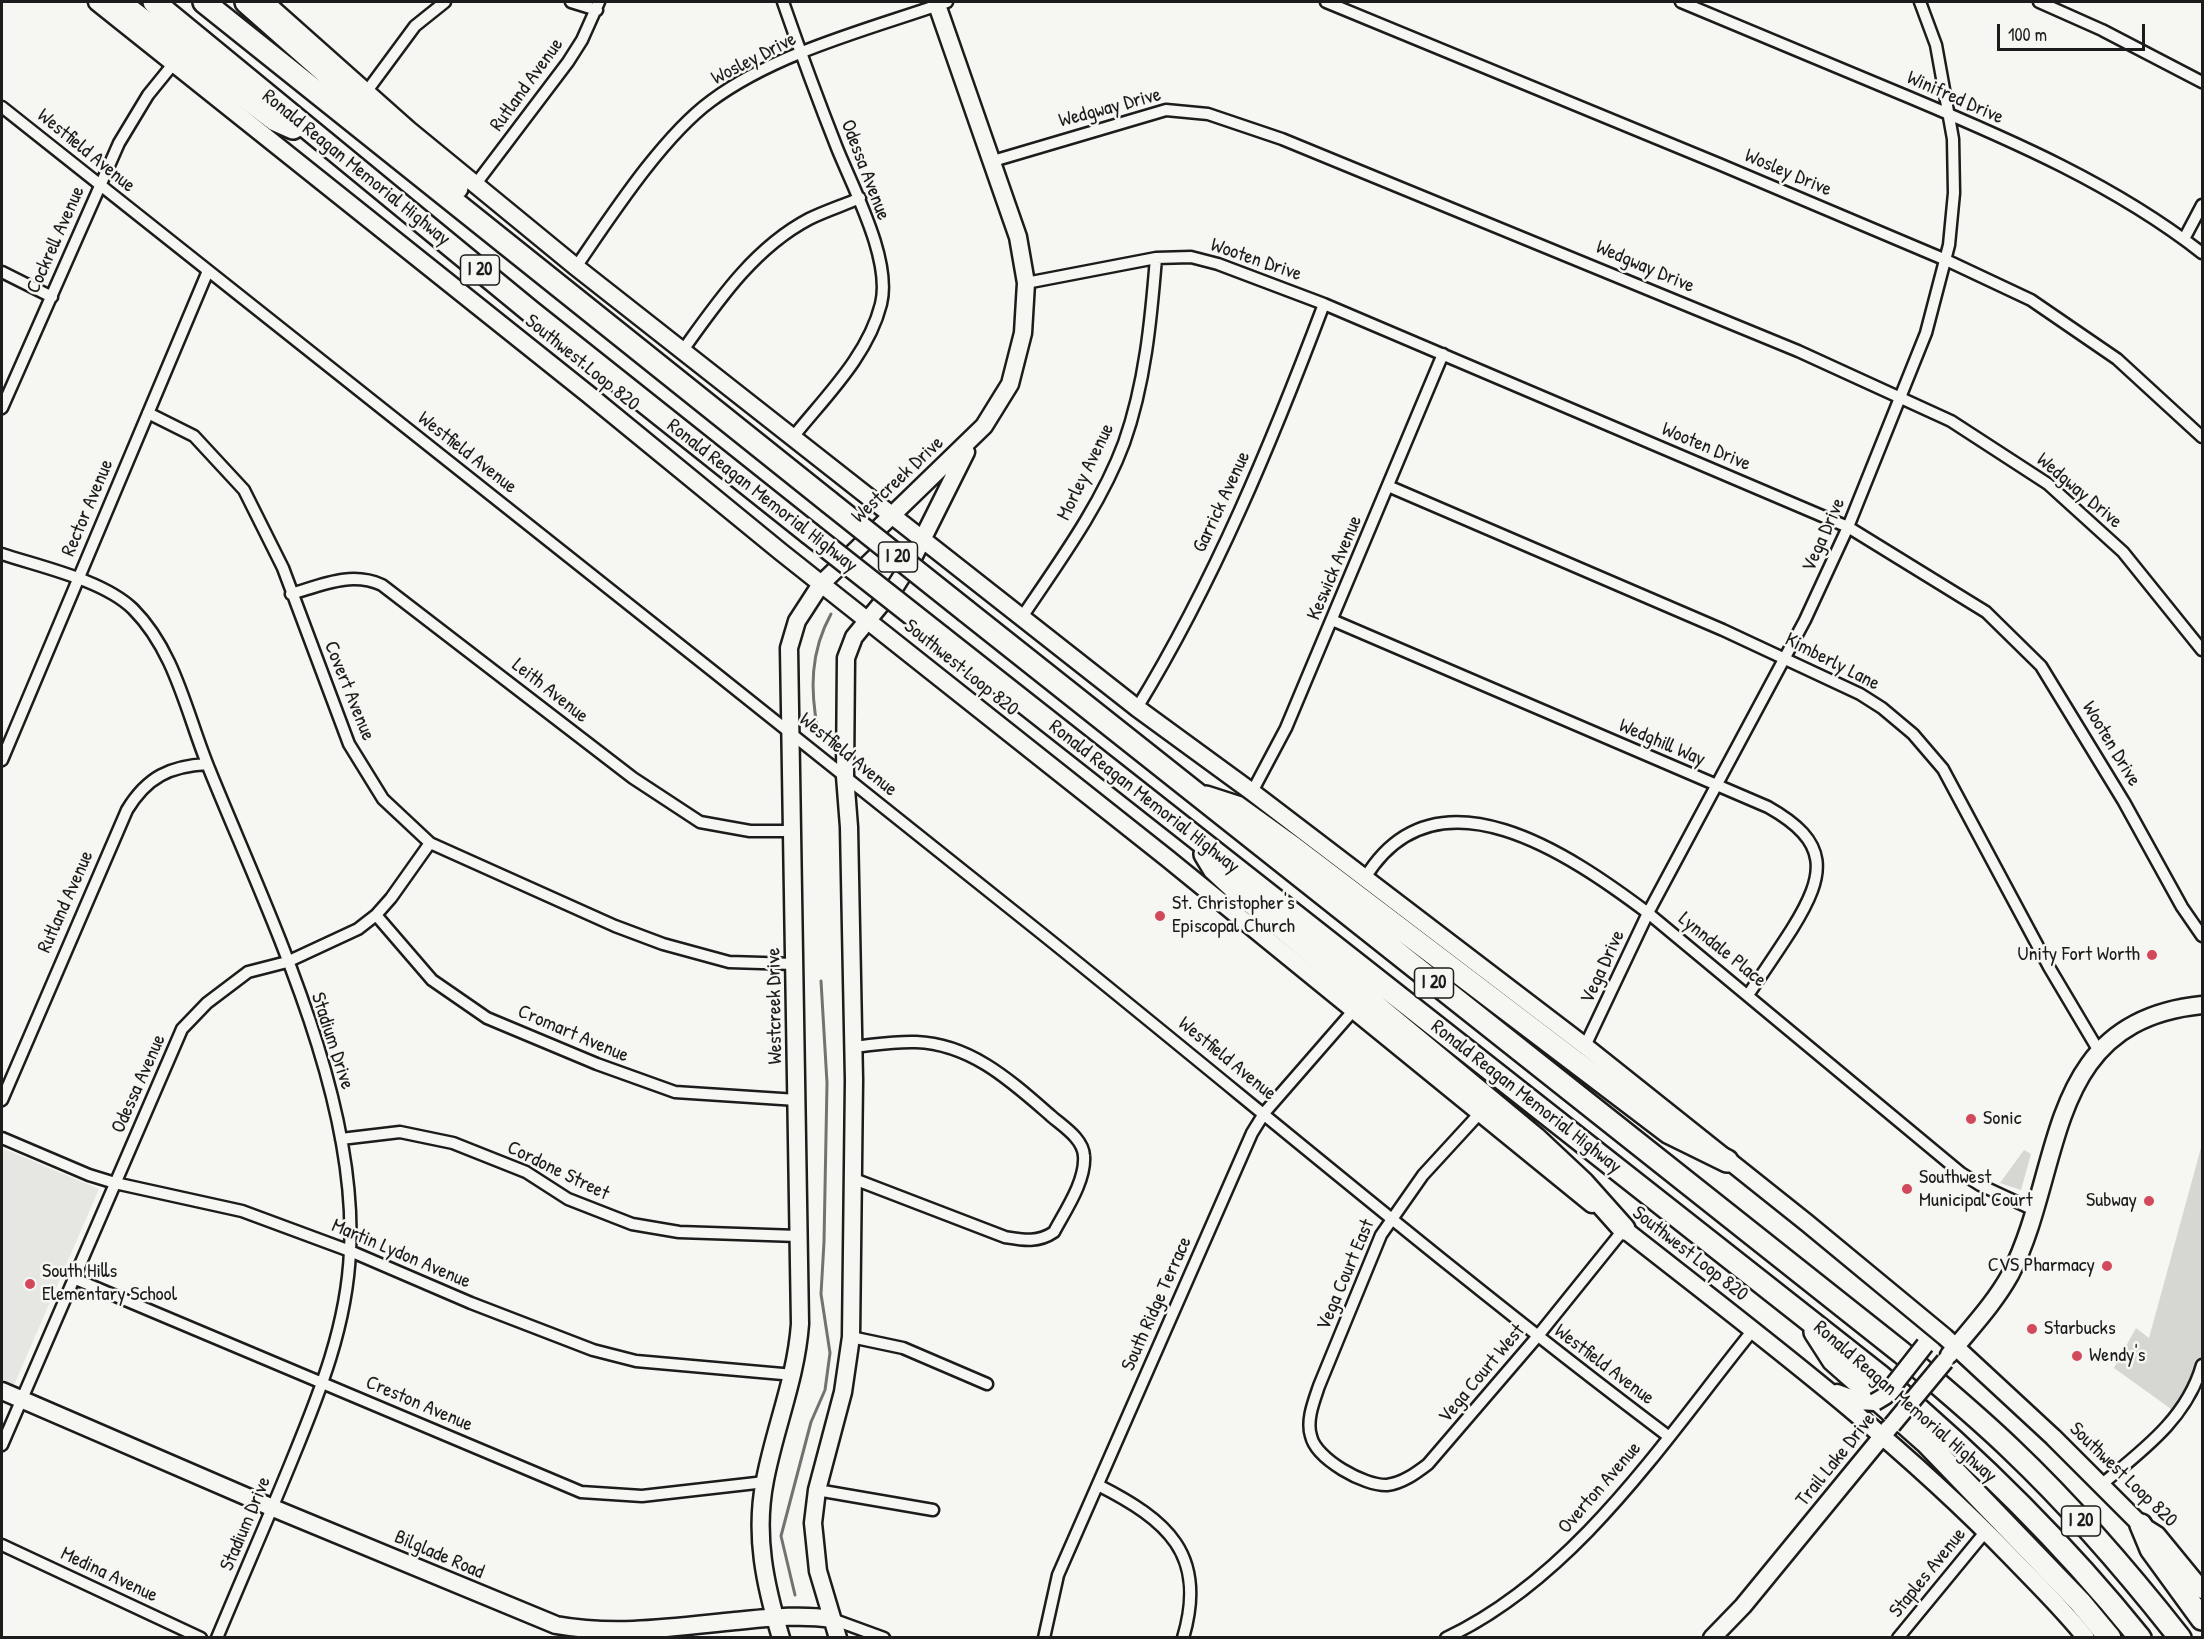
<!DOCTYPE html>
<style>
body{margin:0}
#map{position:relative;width:2204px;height:1639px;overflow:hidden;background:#f6f6f2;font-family:"Patrick Hand",sans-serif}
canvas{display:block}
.frame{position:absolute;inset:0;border:3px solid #1c1c1c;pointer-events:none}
.scale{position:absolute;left:1997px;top:24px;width:148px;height:27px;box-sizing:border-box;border:3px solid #1c1c1c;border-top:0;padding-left:8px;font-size:18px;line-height:21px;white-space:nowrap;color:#1c1c1c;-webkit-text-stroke:4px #f6f6f2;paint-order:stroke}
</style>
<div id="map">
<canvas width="2204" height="1639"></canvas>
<div class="frame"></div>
<div class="scale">100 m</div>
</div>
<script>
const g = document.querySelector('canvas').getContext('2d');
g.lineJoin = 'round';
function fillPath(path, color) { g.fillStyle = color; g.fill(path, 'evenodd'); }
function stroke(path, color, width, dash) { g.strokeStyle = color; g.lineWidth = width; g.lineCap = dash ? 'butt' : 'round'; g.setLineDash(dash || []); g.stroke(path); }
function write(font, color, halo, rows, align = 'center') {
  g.font = font + ' "Patrick Hand",sans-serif'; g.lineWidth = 5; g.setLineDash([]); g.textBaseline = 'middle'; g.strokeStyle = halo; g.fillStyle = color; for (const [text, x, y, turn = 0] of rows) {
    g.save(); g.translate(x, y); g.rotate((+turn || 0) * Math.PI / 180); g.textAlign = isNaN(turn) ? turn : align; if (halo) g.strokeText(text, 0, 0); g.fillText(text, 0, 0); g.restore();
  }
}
const built = new Path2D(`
 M2,1148L99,1189L14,1385L2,1379Z`);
const green = new Path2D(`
 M2202,1144V1365L2178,1414L2114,1368L2136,1328L2149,1338Z
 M2024,1150L2031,1154L2021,1190L2000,1183Z`);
const stream = new Path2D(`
 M818,731C810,690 810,652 831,614
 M795,1595L781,1536L811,1422L825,1390L830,1353L821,1294L824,1242L827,1083L821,981`);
const street = new Path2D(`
 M571,2L597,10
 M783,2C800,51 818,100 837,148C853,188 892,260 881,304C868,356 825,397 793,437
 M1326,2L1719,164L1946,260L2031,300L2117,359L2202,437
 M1681,2C1757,34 1834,66 1911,98C2013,141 2115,185 2202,253
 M2039,2L2102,30L2202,82
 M367,91L415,26L445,2
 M2,107C348,383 696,656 1041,933C1250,1101 1454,1275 1668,1436
 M993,161L1166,110L1208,114L1282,139L1798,351L1951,421L2048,484L2123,552L2202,650
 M475,185L568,62L582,40L599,2
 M2184,239L2202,205
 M576,267C611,216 662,137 711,101C777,52 870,29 947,2
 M2,272L52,297
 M1026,283L1156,258L1191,257L1218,264L1324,304L1848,527L1986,612L2041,666L2124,802L2182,907L2202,936
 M683,350C718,301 754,248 809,219C825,211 844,205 860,198
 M2,408L119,143L148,95L174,63
 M148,413L194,436L244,490L283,568L349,744L383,799L430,843L615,926L663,944L729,962L795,964
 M1388,486L1723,630L1860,694L1882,708L1913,734L1943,769L2049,967L2100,1053
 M2,554C41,567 103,580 133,609C176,652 187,716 210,771C268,914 358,1095 350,1251C347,1325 320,1392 292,1460C268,1519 242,1578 217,1638
 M291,594C322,585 351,571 382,585L633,778L700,822L750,831H794
 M1022,617C1059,562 1101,505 1124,443C1145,384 1151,320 1156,258
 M1332,620L1768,807C1830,842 1827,873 1792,929C1778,951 1763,973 1748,995
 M1137,708C1214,582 1272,442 1324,304
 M2,760L208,271
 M1252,792L1286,728L1443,354
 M1365,878C1436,761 1572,856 1648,913L1961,1173L1980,1185L2034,1210
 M376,915L432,980L487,1018L597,1064L675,1092L797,1100
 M1585,1046L1648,913L1805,620L1848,527L1926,333L1949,245L1954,193L1953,139L1936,45L1920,2
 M852,1047C873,1045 895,1041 916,1042C971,1044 1011,1081 1050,1115C1062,1126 1083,1138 1084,1156C1086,1181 1065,1211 1054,1232C1038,1243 1023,1240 1005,1237L854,1179
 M2,1100L127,810C147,777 170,766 207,764
 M1479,1114L1423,1175L1381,1235L1319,1386C1314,1401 1306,1420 1311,1436C1316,1459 1364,1486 1387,1485C1403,1483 1416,1473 1428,1464L1537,1337L1624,1229
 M2,1138L89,1175L115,1183L242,1211L350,1251L471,1303L593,1350L636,1361L794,1375
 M341,1139L400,1132L453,1143L526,1172L568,1199L632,1224L679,1232L798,1236
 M73,1278L581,1492L642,1496L765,1482
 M851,1337L903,1348L987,1384
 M2,1445L182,1029L207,1003L248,972L287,962L358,929L376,915L391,898L430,843
 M2102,1484C2143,1450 2187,1418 2202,1365
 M1098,1485C1167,1520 1208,1554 1183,1638
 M817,1490L933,1510
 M2,1545L201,1638
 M832,1619L884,1638
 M1044,1638L1058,1575L1252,1133L1265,1112L1353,1011
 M1446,1638C1577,1576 1664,1440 1753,1330
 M1898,1638L1986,1531`);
const secondary = new Path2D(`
 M97,2L588,394L781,552L1167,858L1592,1204
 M265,2L409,130L576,267L1137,708L1252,792L1585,1046L1807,1223L1945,1337L2053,1437L2141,1525L2157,1535L2202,1590
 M1615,1222C1751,1329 1891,1433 2011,1557C2037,1584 2063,1609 2086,1638
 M1949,1355C1970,1329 1994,1304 2010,1275C2065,1168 2042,1021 2202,1005
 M2,1391L273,1508L556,1625C616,1636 675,1627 735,1621C767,1618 801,1614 832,1619
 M1837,1393L1859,1401L1875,1402
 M781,1638C765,1585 754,1535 765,1480C775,1427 796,1379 800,1324L789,648L797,621L821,584L984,426L1010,384L1023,333L1026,283L1018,237L936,2
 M838,1638L818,1571L813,1523L817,1490L843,1392L851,1337L854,1080L849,827L845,776L846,658L854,637L895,587L912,560L966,452
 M1712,1638L1743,1606L1889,1428`);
const highway = new Path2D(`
 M119,2L275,120L293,128
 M154,2L530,311L809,533
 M204,2L829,502
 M246,2L457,188
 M966,611L1902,1353C1939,1385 1977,1416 2012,1450C2073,1508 2128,1572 2180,1638
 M941,637L1880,1376C1975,1456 2062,1541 2140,1638
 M1206,797L1237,807L1294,848L1668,1132L1727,1161
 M1205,854L1214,869L1241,894L1535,1138L1583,1183L1624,1229
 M1815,1332L1833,1360L1926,1442L2080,1602L2110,1638
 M2141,1525L2151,1549L2202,1619`);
const secondaryBridge = new Path2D(`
 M1875,1402L1885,1396L1925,1345
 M1892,1425L1945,1361`);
const highwayBridge = new Path2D(`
 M829,502L966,611
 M809,533L941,637`);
const markers = [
 [1160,916,6,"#d1495b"],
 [2152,955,6,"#d1495b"],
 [1971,1119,6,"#d1495b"],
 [1907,1189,6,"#d1495b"],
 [2149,1201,6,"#d1495b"],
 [2107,1266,6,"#d1495b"],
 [30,1284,6,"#d1495b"],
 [2032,1329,6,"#d1495b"],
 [2077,1356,6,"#d1495b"]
];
const shields = [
 [480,270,39],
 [898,557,39],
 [1434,983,39],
 [2081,1521,39]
];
const shieldNames = [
 ["I 20",480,270],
 ["I 20",898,557],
 ["I 20",1434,983],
 ["I 20",2081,1521]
];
const streetNames = [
 ["Wosley Drive",754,59,-27],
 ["Rutland Avenue",527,85,-54],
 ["Winifred Drive",1955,98,24],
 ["Wedgway Drive",1110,108,-15],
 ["Westfield Avenue",86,151,39],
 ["Ronald Reagan Memorial Highway",356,168,39],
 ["Odessa Avenue",865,170,69],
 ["Wosley Drive",1788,173,23],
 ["Cockrell Avenue",56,240,-66],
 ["Wooten Drive",1256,260,19],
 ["Wedgway Drive",1645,267,23],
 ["Southwest Loop 820",582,363,39],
 ["Wooten Drive",1706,447,23],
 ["Westfield Avenue",467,453,38],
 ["Morley Avenue",1086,472,-64],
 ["Westcreek Drive",898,480,-43],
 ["Wedgway Drive",2079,491,40],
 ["Ronald Reagan Memorial Highway",762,496,38],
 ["Garrick Avenue",1222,502,-65],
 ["Rector Avenue",88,508,-67],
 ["Vega Drive",1824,535,-66],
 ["Keswick Avenue",1335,568,-67],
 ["Kimberly Lane",1832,662,27],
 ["Southwest Loop 820",961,668,39],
 ["Covert Avenue",349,691,68],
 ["Leith Avenue",550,691,38],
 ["Wedghill Way",1662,743,23],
 ["Wooten Drive",2111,744,59],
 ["Westfield Avenue",848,755,39],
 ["Ronald Reagan Memorial Highway",1144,797,38],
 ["Rutland Avenue",66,902,-66],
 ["Lynndale Place",1722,950,39],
 ["Vega Drive",1603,967,-65],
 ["Westcreek Drive",775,1006,-91],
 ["Cromart Avenue",573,1034,23],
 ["Stadium Drive",332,1041,72],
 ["Westfield Avenue",1227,1059,39],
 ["Odessa Avenue",139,1084,-66],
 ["Ronald Reagan Memorial Highway",1526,1097,38],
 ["Cordone Street",558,1171,26],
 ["Martin Lydon Avenue",401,1254,23],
 ["Southwest Loop 820",1690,1254,38],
 ["Vega Court East",1346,1275,-67],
 ["South Ridge Terrace",1157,1304,-66],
 ["Westfield Avenue",1604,1365,37],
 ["Vega Court West",1482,1374,-50],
 ["Ronald Reagan Memorial Highway",1905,1402,41],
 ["Creston Avenue",419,1404,23],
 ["Trail Lake Drive",1836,1460,-51],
 ["Southwest Loop 820",2123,1475,44],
 ["Overton Avenue",1600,1488,-49],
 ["Stadium Drive",246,1524,-67],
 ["Bilglade Road",439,1555,23],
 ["Staples Avenue",1928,1573,-51],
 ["Medina Avenue",109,1575,25]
];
const poiNames = [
 ["St. Christopher's",1172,904],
 ["Episcopal Church",1172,927],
 ["Unity Fort Worth",2140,955,"right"],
 ["Sonic",1983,1119],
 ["Southwest",1919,1178],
 ["Municipal Court",1919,1201],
 ["Subway",2137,1201,"right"],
 ["CVS Pharmacy",2095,1266,"right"],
 ["South Hills",42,1272],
 ["Elementary School",42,1295],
 ["Starbucks",2044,1329],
 ["Wendy's",2089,1356]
];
fillPath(built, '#e6e6e2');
fillPath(green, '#d6d6d2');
stroke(stream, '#727271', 3);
stroke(street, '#1c1c1c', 15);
stroke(secondary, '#1c1c1c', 21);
stroke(highway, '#1c1c1c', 26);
stroke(street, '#f6f6f2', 10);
stroke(secondary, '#f6f6f2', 16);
stroke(highway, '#f6f6f2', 21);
stroke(secondaryBridge, '#1c1c1c', 21, []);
stroke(highwayBridge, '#1c1c1c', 26, []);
stroke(secondaryBridge, '#f6f6f2', 16);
stroke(highwayBridge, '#f6f6f2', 21);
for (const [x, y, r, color] of markers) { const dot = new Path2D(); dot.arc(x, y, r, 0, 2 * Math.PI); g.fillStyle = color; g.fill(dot); stroke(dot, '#f6f6f2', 2); }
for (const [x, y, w] of shields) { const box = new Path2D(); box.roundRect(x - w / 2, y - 15, w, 30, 4.5); g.fillStyle = '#f6f6f2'; g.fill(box); stroke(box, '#1c1c1c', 1.5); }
write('bold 18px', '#1c1c1c', null, shieldNames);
write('20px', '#1c1c1c', '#f6f6f2', streetNames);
write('20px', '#1c1c1c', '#f6f6f2', poiNames, 'left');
</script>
